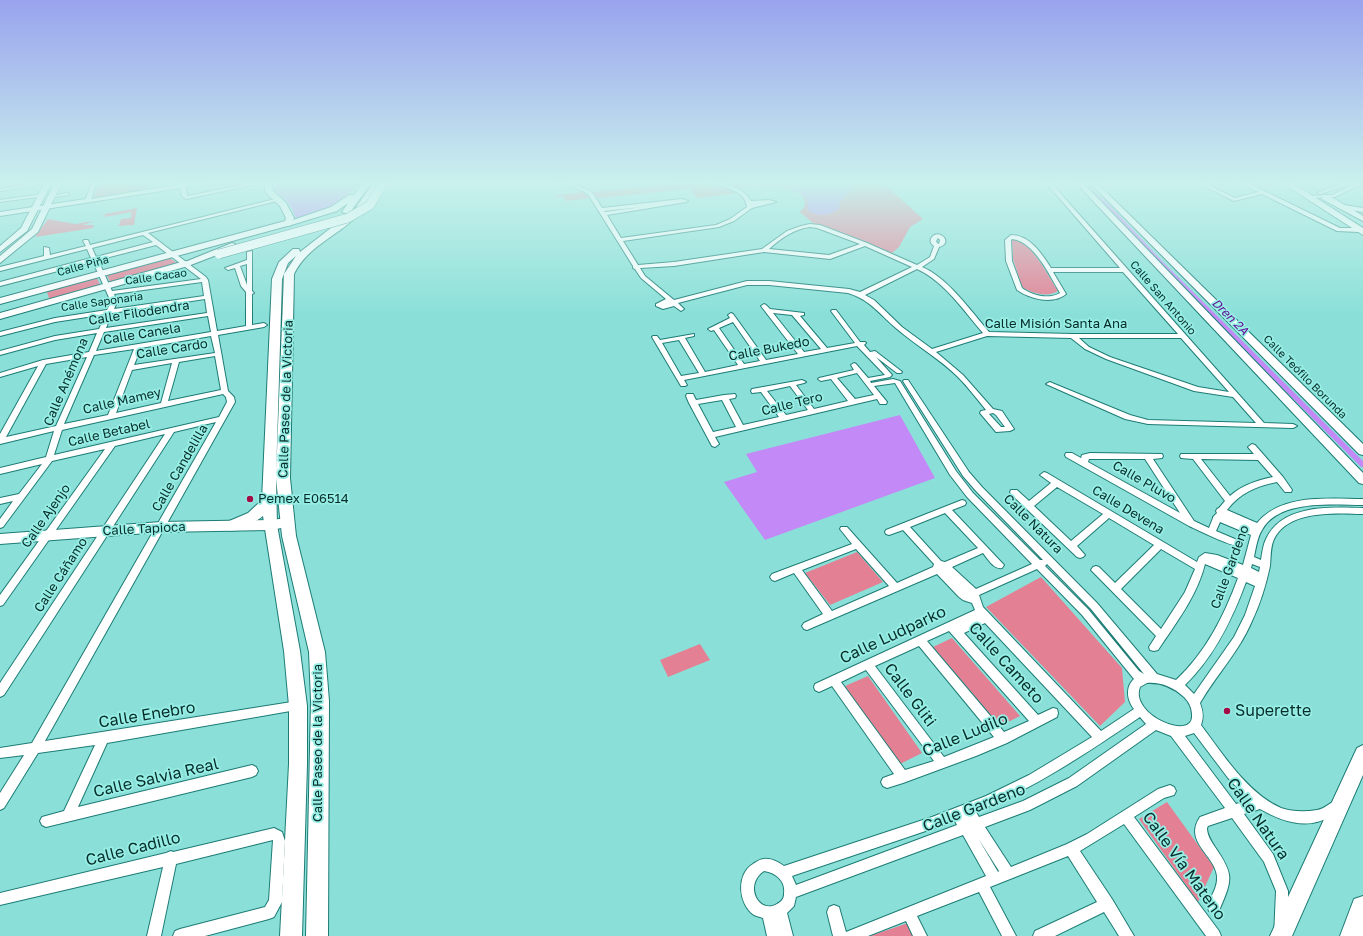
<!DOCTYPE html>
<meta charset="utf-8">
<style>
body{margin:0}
canvas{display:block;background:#8ae0d8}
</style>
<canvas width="1363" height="936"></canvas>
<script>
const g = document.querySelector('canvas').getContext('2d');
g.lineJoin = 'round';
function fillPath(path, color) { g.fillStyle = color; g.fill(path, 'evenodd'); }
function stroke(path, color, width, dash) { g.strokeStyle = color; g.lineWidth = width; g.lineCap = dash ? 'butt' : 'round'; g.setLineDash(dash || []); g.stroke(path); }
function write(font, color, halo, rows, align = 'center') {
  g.font = font + ' "Golos Text",sans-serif'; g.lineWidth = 3.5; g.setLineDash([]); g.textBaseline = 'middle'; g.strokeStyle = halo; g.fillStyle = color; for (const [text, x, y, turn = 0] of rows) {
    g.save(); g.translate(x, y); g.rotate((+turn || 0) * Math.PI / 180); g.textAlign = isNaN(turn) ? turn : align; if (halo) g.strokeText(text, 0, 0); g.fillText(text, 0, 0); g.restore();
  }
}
const green = new Path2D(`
 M98,184H147L146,191L94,198Z
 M672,184C694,184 718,182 737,193L697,198L690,189L598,198L593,192Z
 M725,184H884L923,219L910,227L899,247L892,253L813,223L800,212L805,206C807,185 771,188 759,186C752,184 744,189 737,188C733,187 728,185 725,184Z
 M583,192L590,198L566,201L564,197L552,196Z
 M137,208L134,225L116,226L119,225L121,219L131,218V212L105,217V215H100Z
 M48,219L75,224L94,221L83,225H94L93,228L35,237Z
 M1016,239C1035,248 1047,274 1058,291C1048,298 1031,293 1022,287L1013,259L1012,240Z
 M168,257L177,263L111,284L106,273Z
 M96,276L101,287L50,301L46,289Z
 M857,552L883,582L830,605L805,573Z
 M1041,577L1122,668L1125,702L1100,726L986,607Z
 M952,638L1020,716L1000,726L933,647Z
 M700,644L710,660L668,677L660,660Z
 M868,676L922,753L898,765L845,686Z
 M1167,802L1214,867L1198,902L1139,819Z
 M908,923L914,936H870Z`);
const water = new Path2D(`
 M274,184H359L339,205L296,219C292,204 285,198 272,190Z
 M759,184H857L840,202L839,209C831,215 816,218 808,210L807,200C792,181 770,193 759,184Z
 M900,415L935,478L765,540L724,482L757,472L746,454Z`);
const canal = new Path2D(`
 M1085,186H1087L1108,203L1164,263L1363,461V467H1361L1160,265L1104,205L1085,188Z`);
const street = new Path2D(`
 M29,184H43L0,191V189Z
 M91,184H96L91,199L181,184H200L186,187L187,196L247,184H258L186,199L182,196L181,188L0,216V212L86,199Z
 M558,184L578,186L592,192L602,208L682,199L688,201L686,202L607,215L621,238L716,225L730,219L747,207C745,191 728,189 716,184C730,184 744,189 751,201L769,200L776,202L752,208L734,221L719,227L623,241L638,265L674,262L762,249L787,231L801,226L810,224L820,225L867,243L917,265L930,257L934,246C931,244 929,241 932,237C939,228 954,243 939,247L934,259L922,267C948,278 970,310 989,332L1073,334H1178L1123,272H1053L1066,294C1053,305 1030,299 1017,290L1006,261L1005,240L1011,235C1030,235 1042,254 1051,268H1120L1047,184H1052L1264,423L1293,424L1297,426L1293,428L1148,424L1125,419L1046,384L1050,382L1052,383L1130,415L1148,420L1256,423L1233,397L1194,391L1106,359L1085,349L1071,338L987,336L936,352L963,375L993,409L1002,411L1014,429L1010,431L996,432L980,413L981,411L986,410C977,399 968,387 958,377C940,359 917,346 897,329C880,315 871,300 848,293L769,285H747L678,303L684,309L681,311L674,306L663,309L656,306V304L666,299L641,278L635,269L633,268V266L588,194L577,188ZM642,207L605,212L604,211ZM810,227L817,228L860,244L829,255L769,249C781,238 794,229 810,227ZM938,238L940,240L939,244L937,243L936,241ZM1012,239C1034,241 1050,276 1060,293C1048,300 1032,295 1022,288L1012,261L1011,240ZM865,246L912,267L860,292L849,289L769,281H747L674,300L645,276L640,268L674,266L764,252L830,259ZM917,269C944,281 964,311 983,333L932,349L902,327L874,300L865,295ZM1079,338H1181L1229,392L1198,387L1110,357L1089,347ZM993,413L996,415L1005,427H1001L989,414Z
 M1200,184H1206L1235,198L1258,192L1243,184H1250L1340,228H1359L1362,230L1359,232L1337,231L1262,194L1234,201Z
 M1217,184H1230L1228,185Z
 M1341,184H1349L1321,194L1317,193Z
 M1355,184H1362L1335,197L1309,198L1307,197L1309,196L1332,195Z
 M67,193L69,194V195L53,197L51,196Z
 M43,194L45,195V196L0,202V200Z
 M279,198L281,199V200L148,233L206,277L208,280L217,331L246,326V292L241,286L235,268L228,270L225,268L247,260V252L252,251V291L254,293L252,294V325L264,323L267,325L264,327L218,335L228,391L234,397L235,402L45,741L298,701L302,703L303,706L302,709L107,743L78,807L252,765L256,767L258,771L256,775L252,777L46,827L42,825L40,821L42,817L64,811L95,745L38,753L4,808L0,810V793L24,755L0,758V748L32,743L216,422L174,432L4,695L0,697V683L165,434L115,446L3,605L0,606V595L105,449L52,461L3,527L0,528V519L13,501L0,504V498L19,494L42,464L0,474V468L46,457L54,431L0,444V434L38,366L0,377V373L43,360L89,352L97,333L55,340L0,355V351L55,336L99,329L106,314L55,322L0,336V332L55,318L107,310L111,302L93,262L0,286V282L91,258L87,249L0,271V267L44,256V247L49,248L50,255L86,246L83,241L84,240H88L90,245ZM143,235L153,242L96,257L92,248ZM156,245L201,279L112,291L98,260ZM247,264V285L240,266ZM202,282L204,296L114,309L117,302L114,294ZM205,299L207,313L106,328L112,313ZM208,316L211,332L96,351L104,332ZM211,336L215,353L134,365L141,348ZM134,349L108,415L64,424L94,355ZM215,356L221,390L168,401L179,362ZM87,357L56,426L6,437L46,364ZM172,363L161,403L116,413L132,370ZM223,394L226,397L227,402L219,417L54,455L62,430Z
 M764,304L766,305L770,309L804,313V315L800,316L827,348L855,343L831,311L832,310H836L860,342H865L866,343L864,345L870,352L875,351L901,371L902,372L901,373H897L876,357L892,375L890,377L870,381L871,383L893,379L900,381L956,471L973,493L1040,560H1043L976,491L963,476L903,381L904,380H908L969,472L982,487L1097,603L1157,674L1176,680C1206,652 1224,616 1238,578L1205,564C1197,596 1176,623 1158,650L1154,651L1150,650L1149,647L1156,636L1091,570L1093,567L1096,566L1099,567L1115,583L1154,545L1109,518L1077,546L1085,555L1083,557L1080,558L1077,557L1011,494L1010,492L1011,490H1017L1029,501L1051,483L1040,475L1044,472L1047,473L1197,562L1199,557L1205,553L1217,555L1243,565L1251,535L1220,522L1216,531L1242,542L1243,544L1242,546C1235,549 1198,530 1189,526L1066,457L1065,455L1066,453H1072L1081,458L1082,455L1090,453L1162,454L1163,456L1162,458L1153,459L1194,521L1209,528L1213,518V517L1217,513L1216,511L1217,509L1219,508L1225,501L1193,459L1181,458L1180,456L1181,454H1254L1248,447L1252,444L1255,445L1283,477L1292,490L1291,492H1285L1277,482C1256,486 1240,493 1227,510L1257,523C1282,493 1329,499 1363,499V505C1333,505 1279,499 1262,530C1257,538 1256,548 1254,557L1261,560C1262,553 1263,545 1266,539C1282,504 1331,507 1363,508V514C1336,513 1288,510 1274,539C1270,548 1271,557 1270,566C1266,585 1260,604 1252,621C1239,652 1216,675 1200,703C1203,711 1204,717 1201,725C1222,753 1248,794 1281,808C1293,812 1305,812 1317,810C1324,809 1330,803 1336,800L1340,802L1342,806C1340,811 1336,814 1331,816C1307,831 1281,821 1260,809L1244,814L1273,854L1288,891V936H1274L1276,891L1264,862L1232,818L1208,826L1207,828C1207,835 1211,841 1215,847C1235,876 1232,880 1219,911L1214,913L1209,911L1207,906C1211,896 1218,887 1217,876C1215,855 1183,842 1200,817L1225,808L1171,736L1156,730L1077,786L1030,810L985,827L1011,867L1067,844L1087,834L1158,789L1170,785L1174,787L1176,791L1174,795L1164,798L1134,817L1219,931L1221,936H1206L1124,824L1080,851L1112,899L1134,936H1119L1104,912L1055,936H1033L1035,931L1097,902L1068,856L990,887L1016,936H1002L979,892L917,916L927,936H913L906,921L868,936H833L827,912L829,907L834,905L839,907L846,932L986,876L963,835L796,897L794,906L787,913L793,936H767L763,918C760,917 756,916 754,915C738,904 736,874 753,864C756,862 760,859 764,859C771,858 778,862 784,866L932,817L986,796L1029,775L1092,737L985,623L964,633L1038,715L1053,708L1057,709L1058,713L1057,717L1007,743L976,756L903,783L887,788L883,786L881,782L883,778L894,774L832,686L819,692L815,690L814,687L815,684L975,610L972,603L963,600L959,597L937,574L807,630L804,629L802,626L804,623L823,614L794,573L775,581L772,580L770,577L772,574L852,544L840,529L841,527H847L897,583L933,567L934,564L903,530L889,535L886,534L885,532L886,530L962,500L965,501L966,503L965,505L952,510L1004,565L1002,568C994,570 988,559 983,553L952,567L976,589L1032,564L967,497L950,475L895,383L874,386L887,402L886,404H880L877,399L715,437L719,444L715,447L712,446L689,403L686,396L687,394H693L696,400L724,395L735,394L736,396L735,398L729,399L743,425L779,417L761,392L752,393L751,391L752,389L802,380L806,382L804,383L796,385L814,409L848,401L831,379L821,381L818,379L819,378L854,370L851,365L854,363L856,364L868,378L885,375L857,346L684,380L687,385L685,386H681L652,337L653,336H657L660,340L694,334V336L685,338L705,372L738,365L714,330L711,331L708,329L730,318L728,315L731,313L733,314L736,318L766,360L798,354L761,306ZM773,313L792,315L821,349L804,352ZM733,322L760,361L744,364L719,328ZM679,340L699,373L681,376L662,343ZM857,373L874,395L855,399L837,378ZM790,386L808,410L786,415L767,391ZM722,400L736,427L713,432L698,404ZM1089,459H1145L1180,513L1088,462ZM1201,459L1258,460L1273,477C1258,480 1242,485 1230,496ZM1057,487L1103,514L1071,541L1034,506ZM945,513L978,548L945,562L941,561L910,527ZM856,549L889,586L832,611L802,570ZM1161,549L1195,569L1185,592L1161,629L1121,589ZM1047,564L1091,609L1144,674L1139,671L1088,609L1045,566ZM1252,564L1260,567L1259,572L1251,568ZM1037,569L1082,615L1134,679C1125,687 1127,700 1134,709L1101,731L983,607L979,595ZM1246,582L1255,586L1245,615L1234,637L1194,694L1185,685C1214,657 1232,620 1246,582ZM949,631L1029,721L1004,732L927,641ZM919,646L994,737L944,757L875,666ZM866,670L934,761L905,770L841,682ZM1147,683C1161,682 1173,687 1184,697C1189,702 1192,708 1192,715C1194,742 1129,715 1140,687ZM1140,717L1146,724L1069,778L1023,801L979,817L976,812C1035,788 1087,753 1140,717ZM1194,733L1228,778L1249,800L1236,804L1185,736ZM955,821L957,825L796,885L792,876L902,839ZM978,838L999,871L998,872ZM764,871C776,873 786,881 784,894C784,899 781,902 777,904C759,915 743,885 764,871Z
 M274,828L282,832L285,841L282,902L274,917L269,919L205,936H173L175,931L180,929L265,907L269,900L273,840L176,864L161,936H147L163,867L0,905V893L166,853L171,851L173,852Z`);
const secondary = new Path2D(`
 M44,184H51L27,231L0,252V246L21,228Z
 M54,184H61L38,232L0,263V256L32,229Z
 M265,184H272L273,191L286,203L294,218L291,225L0,304V298L285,221L286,218L280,206L265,192Z
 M1077,184H1084L1363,473V484L1359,483Z
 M1091,184H1098L1363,444V455L1359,454Z
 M1338,204L1363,208V212L1338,208Z
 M185,261L188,262V266L0,319V313Z
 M288,518L293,520L294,523L293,526L270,530L161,532L0,544V534L161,522L270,520Z`);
const primary = new Path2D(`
 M362,184H370L349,214L342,212L348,203L337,211L288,226L284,223L331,207L349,195H354Z
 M373,184L380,186C370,203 359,216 343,228C324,242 305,252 294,274L290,478L296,536L325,652L329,701L328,936H306L311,701L309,652L282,536L276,478L277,525L300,651L307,706V764L302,936H280L289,764V706L284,651L263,516C254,523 238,533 227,530L225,526L227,522L248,513L262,500L272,279L279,262L293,249H299L300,252L354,210ZM296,256L284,274L276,477L282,279L288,263Z
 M1284,184H1294L1363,228V235Z
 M1322,195H1328L1363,216V221L1322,199Z
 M232,243L235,244V248L188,266H182L180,264Z
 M1363,745V775L1292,936H1270L1357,748Z`);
const highway = new Path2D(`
 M1363,896V936H1340L1354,899Z`);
const primaryBridge = new Path2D(`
 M219,254L348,218L370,205L382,184`);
const markers = [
 [250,499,4,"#a40c46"],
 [1227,711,4,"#a40c46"]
];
const farStreetnames = [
 ["Calle Piña",83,266,-15],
 ["Calle Cacao",156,277,-8],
 ["Calle San Antonio",1163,298,49],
 ["Calle Saponaria",102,302,-8],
 ["Calle Teófilo Borunda",1305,377,45]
];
const farWaternames = [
 ["Dren 2A",1230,317,45]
];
const streetNames = [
 ["Calle Filodendra",139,313,-9],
 ["Calle Misión Santa Ana",1056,324],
 ["Calle Canela",142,334,-9],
 ["Calle Cardo",172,349,-9],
 ["Calle Bukedo",769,349,-11],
 ["Calle Anémona",66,382,-67],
 ["Calle Paseo de la Victoria",286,399,-88],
 ["Calle Mamey",122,401,-13],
 ["Calle Tero",792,404,-14],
 ["Calle Betabel",109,433,-13],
 ["Calle Candelilla",180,468,-60],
 ["Calle Pluvo",1144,482,30],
 ["Calle Devena",1128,510,31],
 ["Calle Ajenjo",46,516,-55],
 ["Calle Natura",1033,524,45],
 ["Calle Tapioca",144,529,-3],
 ["Calle Gardeno",1230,567,-70],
 ["Calle Cáñamo",61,575,-57],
 ["Calle Paseo de la Victoria",318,743,-90]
];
const poiNames = [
 ["Pemex E06514",258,499]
];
const nearStreetnames = [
 ["Calle Ludparko",893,635,-25],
 ["Calle Cameto",1006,663,48],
 ["Calle Gliti",910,695,53],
 ["Calle Enebro",147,715,-9],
 ["Calle Ludilo",965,735,-22],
 ["Calle Salvia Real",156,778,-13],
 ["Calle Gardeno",974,808,-21],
 ["Calle Natura",1258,819,55],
 ["Calle Cadillo",133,849,-14],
 ["Calle Vía Mateno",1184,866,54]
];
const nearPoinames = [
 ["Superette",1235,711]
];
fillPath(green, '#e48094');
fillPath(water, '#c389f6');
fillPath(canal, '#c389f6');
stroke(street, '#1c7c75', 2);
stroke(secondary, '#1c7c75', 2);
stroke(primary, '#1c7c75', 2);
stroke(highway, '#1c7c75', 2);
fillPath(street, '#fff');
fillPath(secondary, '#fff');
fillPath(primary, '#fff');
fillPath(highway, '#fff');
stroke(primaryBridge, '#1c7c75', 10, []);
stroke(primaryBridge, '#fff', 9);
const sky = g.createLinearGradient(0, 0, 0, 315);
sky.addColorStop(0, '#99a3ee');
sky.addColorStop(0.58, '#caf1ed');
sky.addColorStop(1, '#caf1ed00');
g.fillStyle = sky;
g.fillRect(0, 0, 1363, 315);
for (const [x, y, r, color] of markers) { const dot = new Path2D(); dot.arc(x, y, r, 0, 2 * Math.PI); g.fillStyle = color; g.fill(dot); stroke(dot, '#97eee5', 1.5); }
write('11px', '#062d2a', '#97eee5', farStreetnames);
write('italic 12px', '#641095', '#97eee5', farWaternames);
write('13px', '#062d2a', '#97eee5', streetNames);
write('13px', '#062d2a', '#97eee5', poiNames, 'left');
write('16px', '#062d2a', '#97eee5', nearStreetnames);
write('16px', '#062d2a', '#97eee5', nearPoinames, 'left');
</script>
